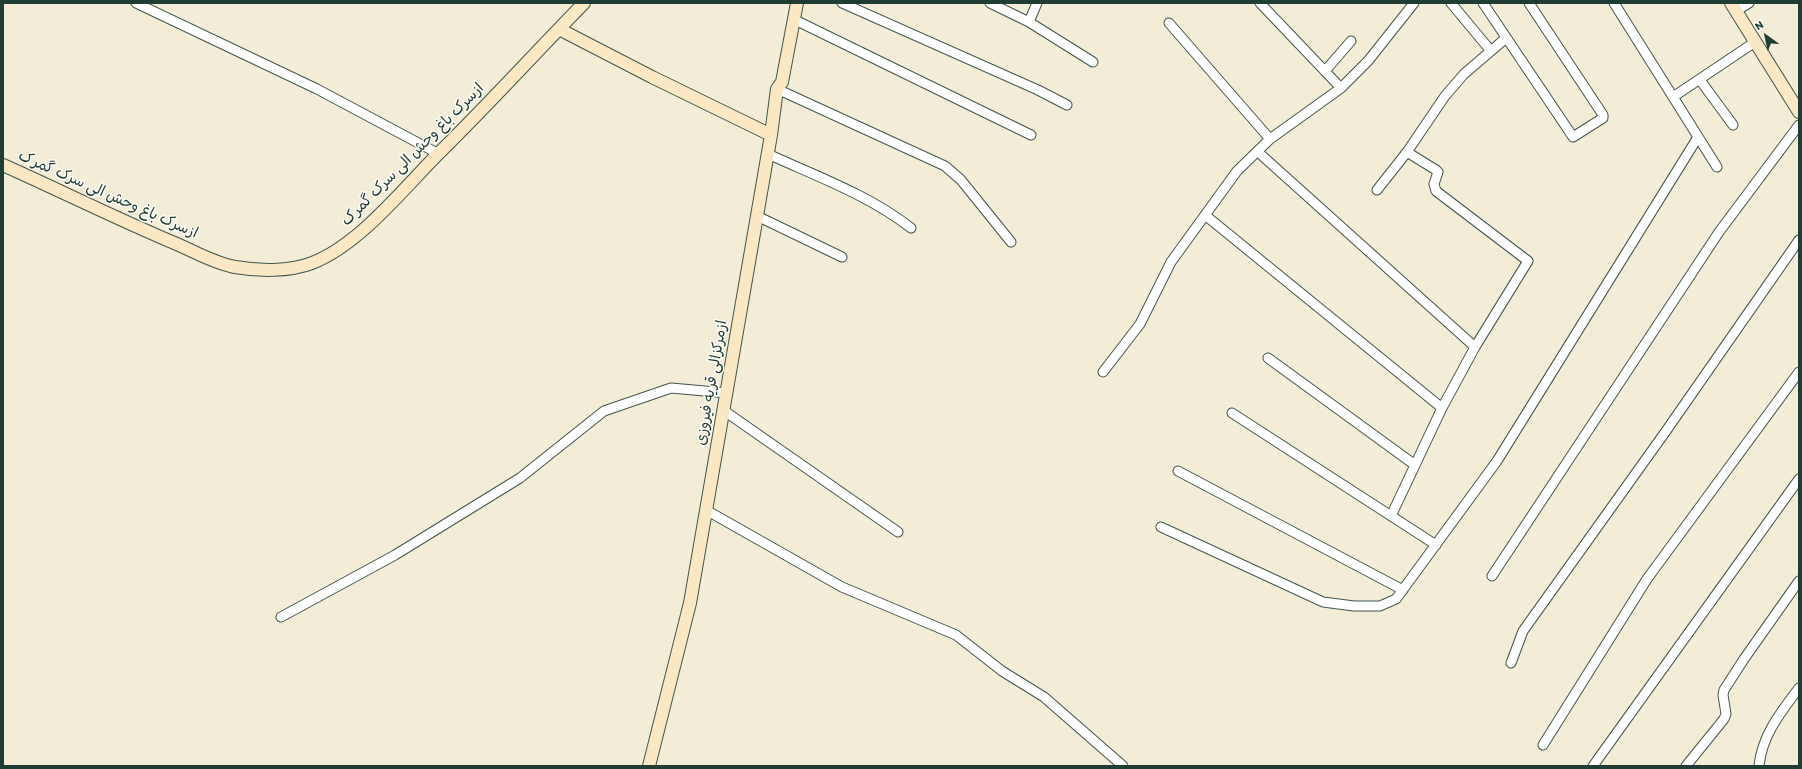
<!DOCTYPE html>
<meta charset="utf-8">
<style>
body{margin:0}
#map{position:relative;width:1802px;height:769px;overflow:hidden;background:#f3ecd6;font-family:Itim,sans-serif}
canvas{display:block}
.frame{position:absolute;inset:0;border:4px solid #1f3d34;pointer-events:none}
.north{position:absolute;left:1746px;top:16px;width:40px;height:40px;-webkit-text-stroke:3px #fdfcf7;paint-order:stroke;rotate:327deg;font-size:11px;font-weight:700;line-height:16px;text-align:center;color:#1f3d34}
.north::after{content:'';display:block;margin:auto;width:14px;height:18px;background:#1f3d34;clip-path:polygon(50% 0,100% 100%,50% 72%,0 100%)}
</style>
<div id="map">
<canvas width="1802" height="769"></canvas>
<div class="frame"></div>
<div class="north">N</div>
</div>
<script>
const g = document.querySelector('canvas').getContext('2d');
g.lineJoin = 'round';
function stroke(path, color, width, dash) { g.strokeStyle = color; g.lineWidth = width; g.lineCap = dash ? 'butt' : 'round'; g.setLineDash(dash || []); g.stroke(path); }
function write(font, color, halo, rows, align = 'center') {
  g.font = font + ' Itim,"Playpen Sans Arabic",sans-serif'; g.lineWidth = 3; g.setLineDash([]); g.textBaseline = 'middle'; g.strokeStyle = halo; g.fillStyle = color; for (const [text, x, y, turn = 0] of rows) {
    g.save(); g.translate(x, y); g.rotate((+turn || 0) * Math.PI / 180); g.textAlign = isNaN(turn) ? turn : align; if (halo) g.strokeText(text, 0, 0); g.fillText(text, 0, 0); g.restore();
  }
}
const street = new Path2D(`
 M136,3L317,89L439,154
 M842,3L1038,90L1067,105
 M990,3L1029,22L1093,62
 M1260,3L1341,88
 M1451,3L1491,51
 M1483,3L1573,137L1603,118V115L1529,3
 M1614,3L1717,167
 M1736,11L1749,3
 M793,19L1031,135
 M1029,22L1037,3
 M1169,23L1270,139
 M1325,71L1351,41
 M1700,80L1733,125
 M777,89L945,166L961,180L1011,242
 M1673,97L1755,42
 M1258,152L1475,347
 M768,154C816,176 869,195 911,228
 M1377,190L1407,152L1445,96L1464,74L1506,38
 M1205,215L1442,408
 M757,216L842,257
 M1268,358L1415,465
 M1103,372L1140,324L1171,262L1237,171L1270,139L1341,88L1368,61L1414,3
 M723,410L898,532
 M1232,413L1436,545
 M1178,471L1403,590
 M706,510L842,587L956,635L1002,671L1044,697L1123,766
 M1391,516L1442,408L1475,347L1528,261L1436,191L1434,184L1438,172L1436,170L1407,152
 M1161,527L1323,602L1354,606H1380L1396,599L1497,461L1698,137
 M1492,576L1719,232L1799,125
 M281,617L395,555L520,478L604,411L671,388L727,393
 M1511,663L1523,631L1666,431L1799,240
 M1543,745L1647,579L1799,372
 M1593,766L1799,479
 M1686,766L1724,719L1726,714L1723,695L1724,690L1744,659L1799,581
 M1759,766C1762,735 1781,712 1799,688`);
const secondary = new Path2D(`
 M1731,3L1799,112
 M559,29L652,77L771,135
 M3,165C59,190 115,218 172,242C192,250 213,263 235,267C258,271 289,272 312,263C359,245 403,189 438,154C488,105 535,53 584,3
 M649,766L690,603L771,135L777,89L782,82L797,3`);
const streetNames = [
 ["ازسرک باغ وحش الی سرک گمرک",413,155,-45],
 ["ازسرک باغ وحش الی سرک گمرک",108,195,24],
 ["ازمرکزالی قریه فیروزی",712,383,-80]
];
stroke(street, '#3f574c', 11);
stroke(secondary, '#3f574c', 14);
stroke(street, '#fff', 9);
stroke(secondary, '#fae7c3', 12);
write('15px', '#1f3d34', '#fdfcf7', streetNames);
</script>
